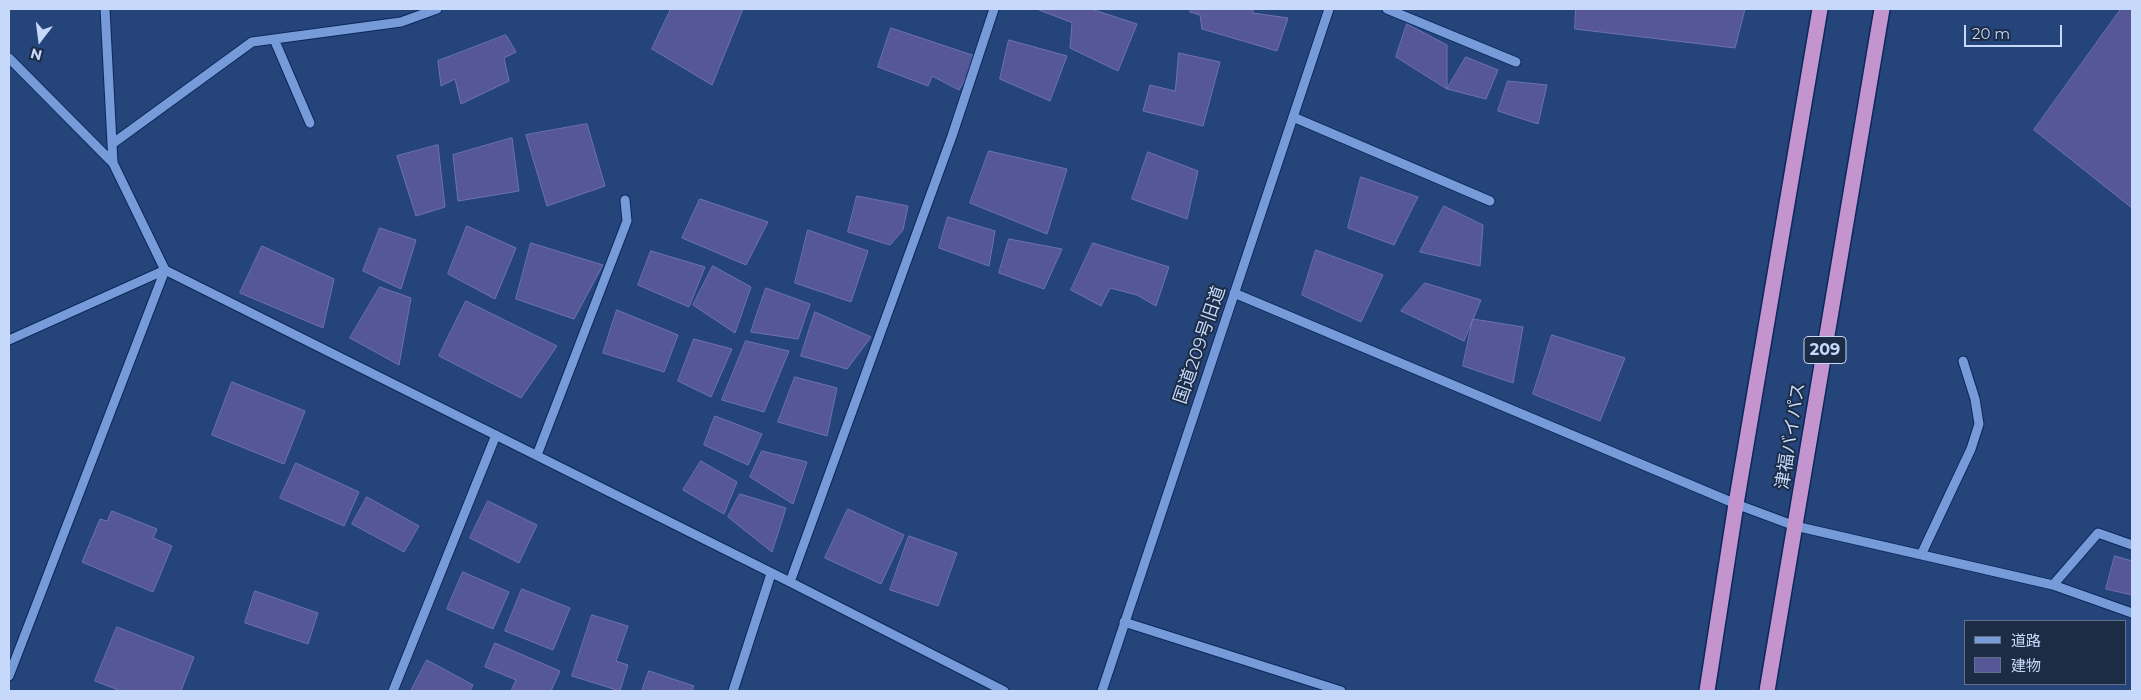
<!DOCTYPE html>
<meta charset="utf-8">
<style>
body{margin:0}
#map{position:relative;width:2141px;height:700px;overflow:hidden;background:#25447a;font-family:Montserrat,"Noto Sans JP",sans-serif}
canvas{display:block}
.frame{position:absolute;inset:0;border:10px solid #c6d9fa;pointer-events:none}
.legend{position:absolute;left:1964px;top:620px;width:162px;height:65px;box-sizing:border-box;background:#1d2c45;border:1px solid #61718d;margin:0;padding:6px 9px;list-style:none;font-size:15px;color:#c6d9fa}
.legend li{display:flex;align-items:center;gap:10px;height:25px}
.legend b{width:25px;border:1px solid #61718d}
.north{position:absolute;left:15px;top:15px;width:50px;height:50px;-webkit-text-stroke:4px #1d2c45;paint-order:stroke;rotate:195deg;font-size:14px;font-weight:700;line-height:20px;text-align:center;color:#c6d9fa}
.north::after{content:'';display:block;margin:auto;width:18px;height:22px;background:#c6d9fa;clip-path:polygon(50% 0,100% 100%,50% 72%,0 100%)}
.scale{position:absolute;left:1964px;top:25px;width:98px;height:22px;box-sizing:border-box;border:2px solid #c6d9fa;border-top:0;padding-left:6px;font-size:15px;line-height:18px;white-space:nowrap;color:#c6d9fa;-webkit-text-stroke:4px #1d2c45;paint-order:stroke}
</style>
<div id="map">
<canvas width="2141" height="700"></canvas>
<div class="frame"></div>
<ul class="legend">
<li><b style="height:6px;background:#779bd8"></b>道路</li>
<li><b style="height:14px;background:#555796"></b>建物</li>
</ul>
<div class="north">N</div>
<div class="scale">20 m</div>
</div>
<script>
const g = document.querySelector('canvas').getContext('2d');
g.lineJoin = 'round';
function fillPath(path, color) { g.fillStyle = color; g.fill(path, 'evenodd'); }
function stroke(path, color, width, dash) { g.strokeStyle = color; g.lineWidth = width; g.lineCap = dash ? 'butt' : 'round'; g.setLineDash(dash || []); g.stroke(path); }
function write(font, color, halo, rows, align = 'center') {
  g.font = font + ' Montserrat,"Noto Sans JP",sans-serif'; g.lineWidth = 4; g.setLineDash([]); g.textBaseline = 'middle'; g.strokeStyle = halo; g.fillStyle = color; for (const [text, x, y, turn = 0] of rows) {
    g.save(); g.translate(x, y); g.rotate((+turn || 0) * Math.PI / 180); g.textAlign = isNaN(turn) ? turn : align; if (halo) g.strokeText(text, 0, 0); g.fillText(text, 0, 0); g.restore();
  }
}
const building = new Path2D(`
 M671,9H743L712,85L652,49Z
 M1037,9H1091L1137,24L1118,71L1070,48L1072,23Z
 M1191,9H1253V13L1288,18L1277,51L1202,29L1200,15L1190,12Z
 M1576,9H1745L1735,48L1575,29Z
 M2121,9H2132V208L2034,130Z
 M1407,24L1447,45V89L1396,57Z
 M891,28L978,57L959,90L932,76L928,86L878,67Z
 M506,35L516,52L504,58L509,81L461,104L455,79L441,86L438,61Z
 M1009,40L1067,56L1050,101L1000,79Z
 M1179,53L1220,62L1203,126L1143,111L1150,85L1175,91Z
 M1466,57L1498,70L1486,99L1447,89Z
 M1508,81L1547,85L1538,124L1498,111Z
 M587,124L605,186L547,206L526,135Z
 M512,138L519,191L458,201L453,155Z
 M438,145L445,207L416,216L397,156Z
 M989,151L1067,169L1047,234L970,203Z
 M1148,152L1198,171L1187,219L1132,199Z
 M1361,177L1418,197L1394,245L1348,228Z
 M857,196L908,206L903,230L890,245L848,232Z
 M700,199L768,222L746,265L682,238Z
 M1444,206L1483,225L1480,266L1420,252Z
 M948,217L995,231L989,266L939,248Z
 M467,226L516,248L495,299L448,274Z
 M380,228L416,240L401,289L363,271Z
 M808,230L868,251L851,302L795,283Z
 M1009,239L1062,249L1044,289L999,273Z
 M531,243L603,265L574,319L516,299Z
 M1093,243L1169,267L1156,306L1137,295L1110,288L1101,306L1071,290Z
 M262,246L334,279L323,328L240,293Z
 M1316,250L1383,275L1361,322L1302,295Z
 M651,251L705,267L689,307L638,285Z
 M713,266L751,287L735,333L693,305Z
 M1425,283L1481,300L1464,341L1401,311Z
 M380,287L411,298L399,365L350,338Z
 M766,288L810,304L798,339L751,332Z
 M466,301L557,346L521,398L439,356Z
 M617,310L678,335L664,372L603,353Z
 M815,312L871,337L847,369L801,356Z
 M1473,319L1523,327L1513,383L1463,366Z
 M1552,335L1625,358L1600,421L1533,394Z
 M694,339L732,349L711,397L678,381Z
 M746,341L789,351L764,412L722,400Z
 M795,377L837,388L827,436L778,422Z
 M232,382L305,411L284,464L212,435Z
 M715,416L762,434L748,465L704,445Z
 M762,451L807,462L793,504L750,477Z
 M701,461L737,482L724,514L683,490Z
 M296,463L359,492L344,526L280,498Z
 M740,494L786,508L772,552L728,517Z
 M367,497L419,526L404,552L352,524Z
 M488,501L537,525L519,563L470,538Z
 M848,509L904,535L881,584L825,558Z
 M112,511L157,529L153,538L172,546L153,592L82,562L100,519L107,521Z
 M909,536L957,553L938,606L890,590Z
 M2115,556L2132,561V595L2106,589Z
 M463,572L509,592L493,629L447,609Z
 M522,589L570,608L553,650L505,631Z
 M255,591L318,613L308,644L245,623Z
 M592,615L628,626L616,661L628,665L620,691L572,676Z
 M117,627L194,657L181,691H121L95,681Z
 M495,643L560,671L551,691H511L516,680L485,667Z
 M427,660L473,685L470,691H411Z
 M649,671L694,686L692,691H642Z`);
const minor = new Path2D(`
 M105,9L113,163
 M1387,9L1516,62
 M274,39L310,123
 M9,58L113,163L165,270L790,582L1004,691
 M1293,117L1490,201
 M112,144L252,42L401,22L437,9
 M1234,293L1736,504L1795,526L2053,585L2132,613
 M9,340L165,270
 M537,455L627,221L625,200
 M1921,555L1971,449L1979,424L1975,399L1963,361
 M790,582L952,136L994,9
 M2053,585L2098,533L2132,545
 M1124,622L1341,691
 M9,676L165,270
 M393,691L496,435
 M733,691L771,574
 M1102,691L1329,9`);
const highway = new Path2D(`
 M1707,691L1736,504L1820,9
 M1767,691L1882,9`);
const shields = [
 [1825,350,42]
];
const shieldNames = [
 ["209",1825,350]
];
const streetNames = [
 ["国道209号旧道",1200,345,-71],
 ["津福バイパス",1791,436,-81]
];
fillPath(building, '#555796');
stroke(building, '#6e72b3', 1);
stroke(minor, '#0b285c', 11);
stroke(highway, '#0b285c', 18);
stroke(minor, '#779bd8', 9);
stroke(highway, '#c494ce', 15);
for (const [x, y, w] of shields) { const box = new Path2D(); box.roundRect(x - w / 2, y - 13.5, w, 27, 4); g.fillStyle = '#1d2c45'; g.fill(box); stroke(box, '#c6d9fa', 1); }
write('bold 16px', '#c6d9fa', null, shieldNames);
write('18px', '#c6d9fa', '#1d2c45', streetNames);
</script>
